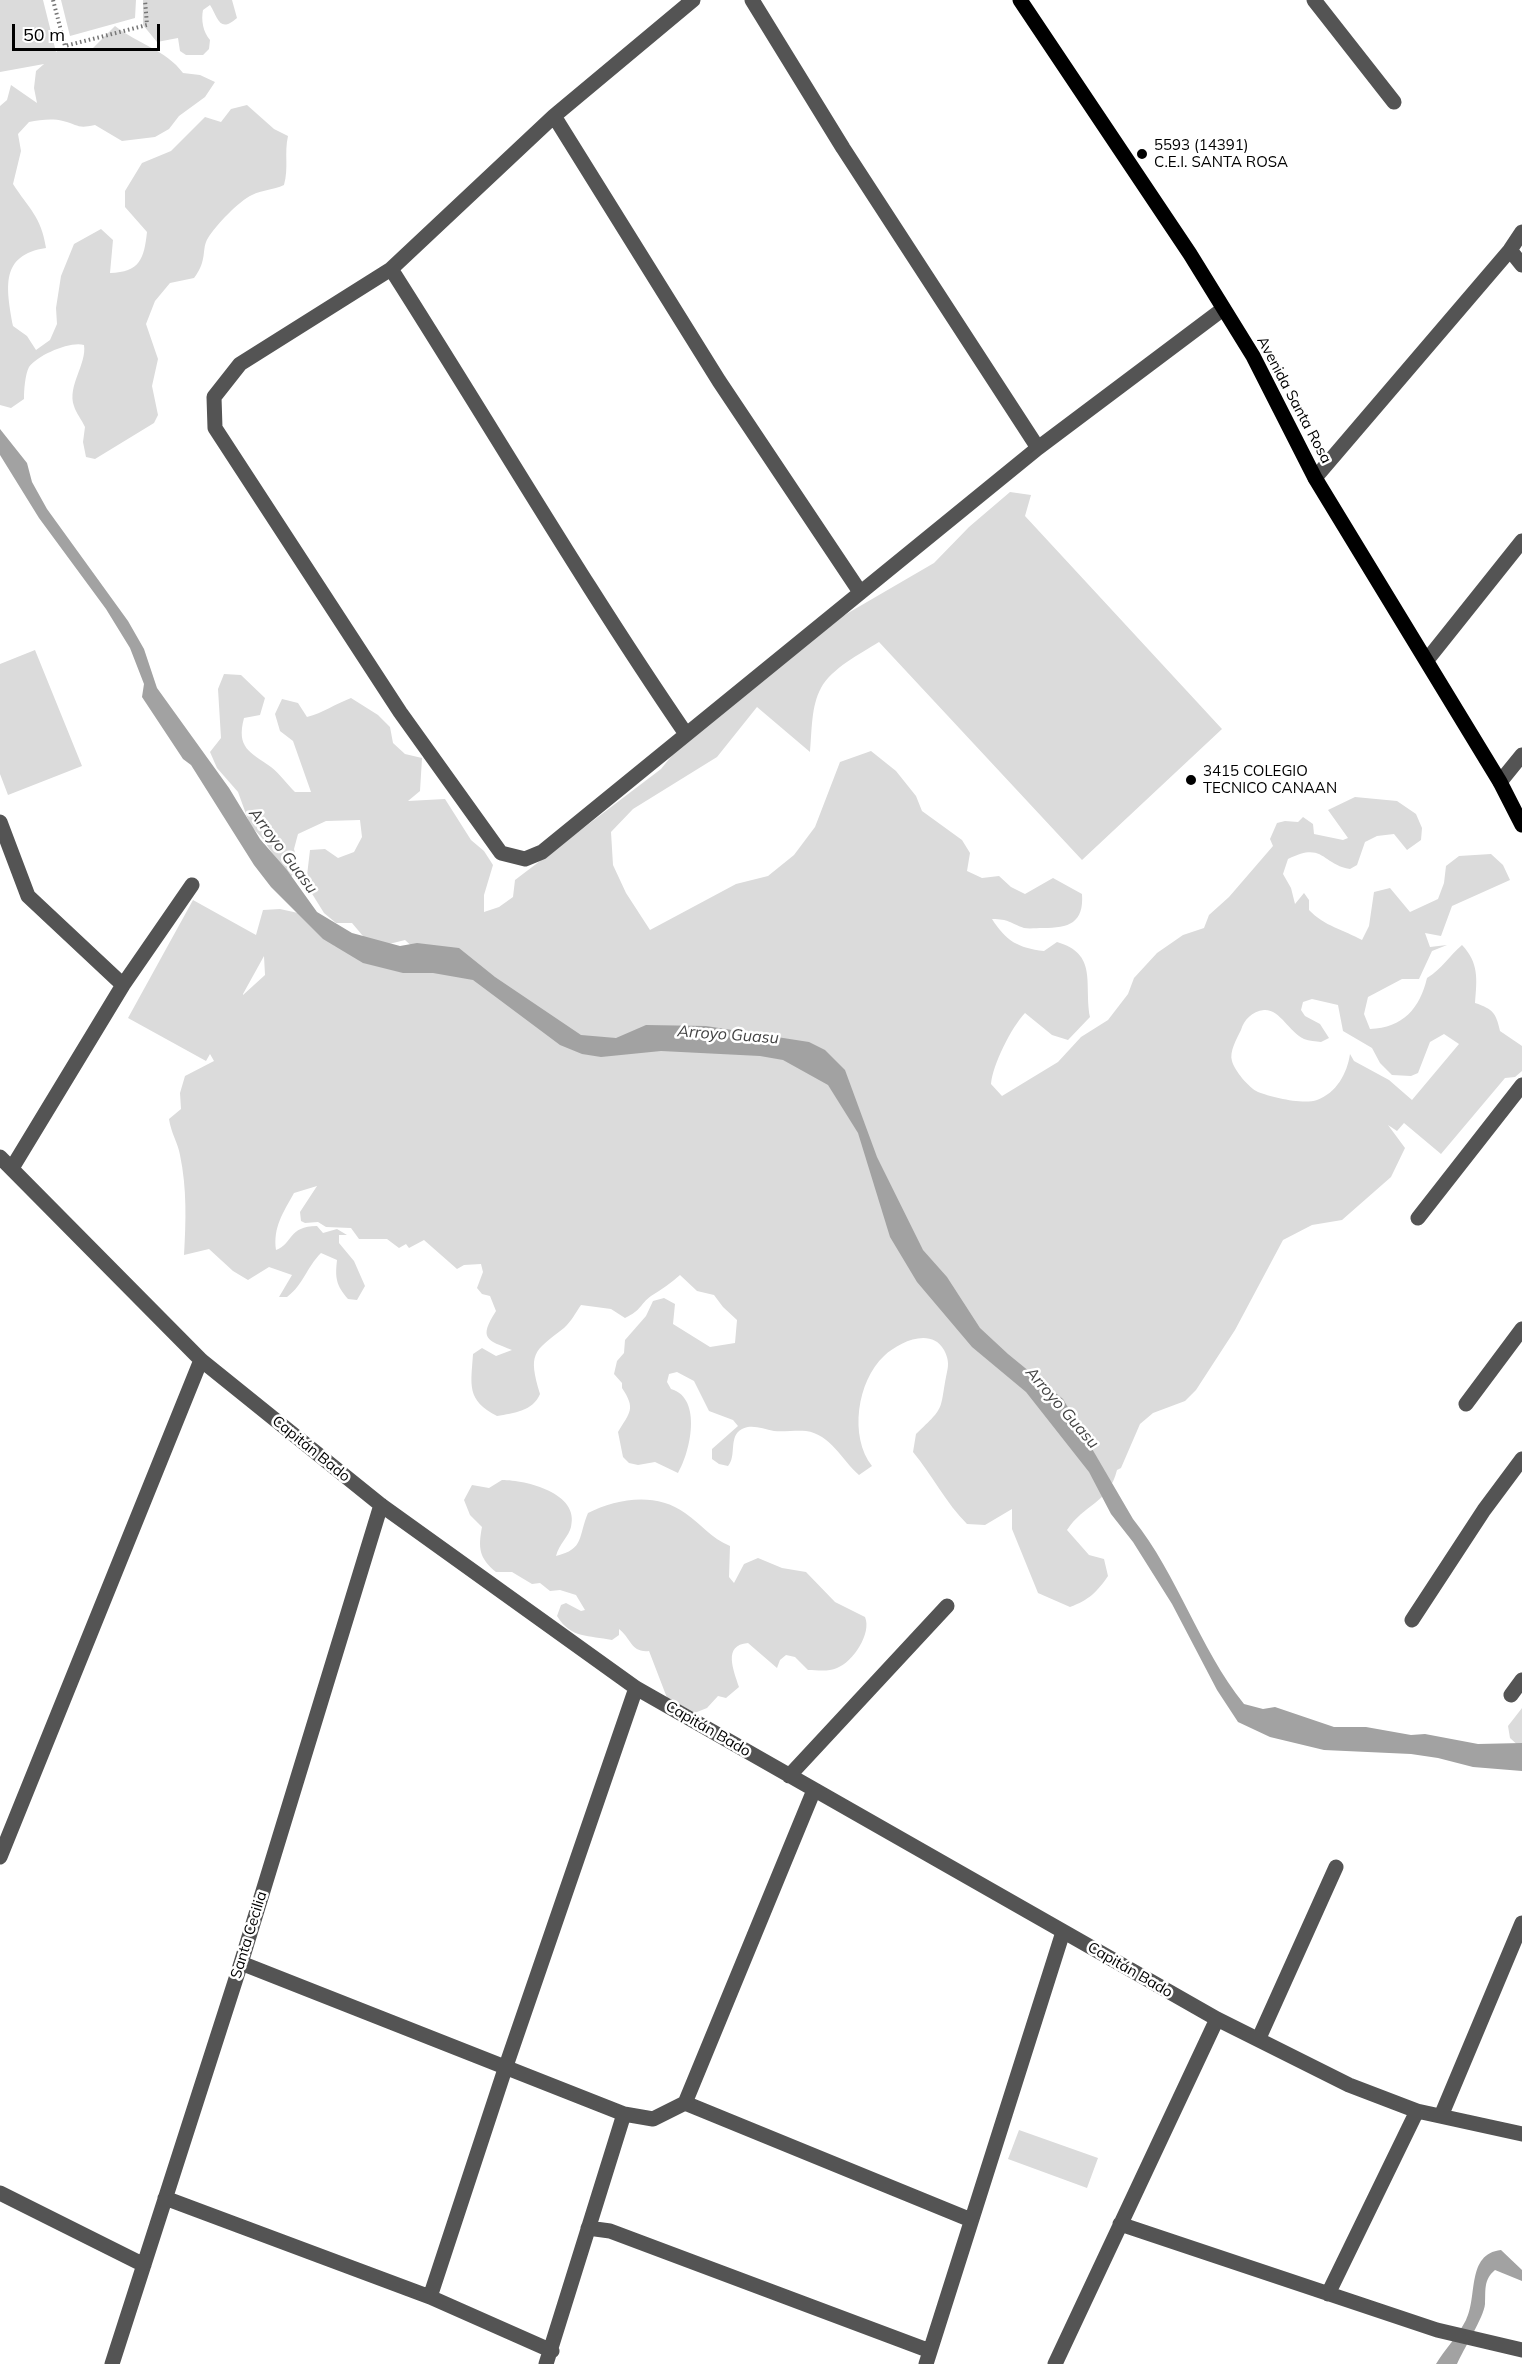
<!DOCTYPE html>
<meta charset="utf-8">
<style>
body{margin:0}
#map{position:relative;width:1522px;height:2364px;overflow:hidden;background:#fff;font-family:Mulish,sans-serif}
canvas{display:block}
.scale{position:absolute;left:12px;top:24px;width:148px;height:27px;box-sizing:border-box;border:3px solid #000;border-top:0;padding-left:8px;font-size:18px;line-height:21px;white-space:nowrap;color:#000;-webkit-text-stroke:4px #fff;paint-order:stroke}
</style>
<div id="map">
<canvas width="1522" height="2364"></canvas>
<div class="scale">50 m</div>
</div>
<script>
const g = document.querySelector('canvas').getContext('2d');
g.lineJoin = 'round';
function fillPath(path, color) { g.fillStyle = color; g.fill(path, 'evenodd'); }
function stroke(path, color, width, dash) { g.strokeStyle = color; g.lineWidth = width; g.lineCap = dash ? 'butt' : 'round'; g.setLineDash(dash || []); g.stroke(path); }
function write(font, color, halo, rows, align = 'center') {
  g.font = font + ' Mulish,sans-serif'; g.lineWidth = 5; g.setLineDash([]); g.textBaseline = 'middle'; g.strokeStyle = halo; g.fillStyle = color; for (const [text, x, y, turn = 0] of rows) {
    g.save(); g.translate(x, y); g.rotate((+turn || 0) * Math.PI / 180); g.textAlign = isNaN(turn) ? turn : align; if (halo) g.strokeText(text, 0, 0); g.fillText(text, 0, 0); g.restore();
  }
}
const green = new Path2D(`
 M0,0H43L56,52L60,49H92L115,26C138,44 166,50 183,73L200,75L215,82L205,97L179,116L169,129L155,137L122,141L95,125C77,129 79,125 63,121C52,118 40,120 29,122L18,134L21,151L13,184C29,209 41,216 46,248C0,255 6,287 13,326L27,336L36,350L50,340L57,324L56,308L61,276L74,244L101,229L113,240L110,273C140,272 144,259 147,232L125,207V191L142,163L171,151L205,117L221,122L231,109L247,105L274,129L288,136C284,154 289,167 284,185C273,190 262,190 252,195C239,201 216,225 208,238C201,249 208,260 194,278L170,283L155,301L146,324L158,359L152,386L158,415L154,423L95,459L86,457L83,442L85,427C82,420 76,413 74,406C67,386 87,364 84,345C70,341 38,355 29,367C25,375 24,390 24,399L11,408L0,405V106L7,100L11,85L37,103L34,88L36,71L44,64L0,72Z
 M61,0H136L135,18L70,36Z
 M143,0H232L237,18C219,34 218,17 210,5L203,10C201,20 203,32 210,40L209,49L203,55H186L180,51L178,38L157,42L143,25Z
 M1010,492L1031,495L1025,516L1222,729L1082,860L879,642C860,654 832,668 821,688C811,706 812,731 810,752L757,707L717,757L633,809L611,832L613,865L626,893L650,930L736,884L768,876L794,855L815,827L840,762L871,751L896,771L916,796L922,811L962,840L970,853L967,871L982,878L999,876L1011,887L1025,894L1053,878L1082,894C1084,923 1069,928 1043,928C1037,928 1029,929 1024,928C1010,923 1009,919 992,919C1006,941 1018,948 1044,951L1057,942C1098,954 1084,983 1090,1017L1068,1040L1052,1035L1025,1013C1011,1028 993,1064 991,1084L1002,1096L1058,1062L1081,1037L1108,1020L1128,994L1134,978L1157,953L1183,935L1204,928L1209,915L1229,897L1273,846L1270,839L1277,823L1285,821L1298,822L1303,817L1313,824L1314,834L1343,840L1348,838L1328,810L1355,797L1397,801L1416,814L1422,828L1421,840L1407,850L1394,834L1377,836L1365,842L1357,865L1350,869C1321,864 1324,841 1288,859L1283,874L1291,888L1295,904L1304,893L1309,900V910C1324,926 1344,930 1362,940L1369,926L1374,892L1390,888L1410,912L1438,899L1444,883L1446,866L1459,856L1491,854L1503,865L1510,880L1452,906L1441,936L1425,933L1430,947L1447,945L1432,951L1419,979H1402L1368,997L1364,1014L1370,1029C1403,1028 1420,1008 1427,978C1442,969 1449,956 1462,945C1479,963 1477,979 1475,1003C1493,1009 1496,1013 1500,1031L1522,1046V1071L1515,1077L1505,1078L1441,1154L1404,1123L1397,1131L1388,1125L1405,1148L1391,1177L1342,1220L1312,1225L1283,1240L1235,1330L1196,1390L1185,1401L1153,1413L1140,1424L1121,1468L1117,1470C1109,1503 1084,1504 1067,1530L1089,1555L1104,1559L1108,1576C1097,1592 1089,1600 1070,1607L1038,1593L1012,1529V1509L985,1525L967,1524C946,1503 932,1475 913,1452L916,1434C947,1405 939,1411 947,1372C949,1363 948,1358 944,1350C931,1327 899,1342 884,1356C857,1381 849,1437 872,1466L859,1475C842,1460 830,1434 806,1431C796,1430 784,1432 774,1431C763,1429 752,1424 742,1429C728,1436 737,1456 728,1466L719,1464L712,1459V1449L738,1426L733,1420L709,1411L694,1381L677,1372L669,1374L667,1382L671,1389C703,1398 690,1453 678,1473L655,1462L638,1465L629,1463L623,1457L618,1432C630,1412 636,1409 622,1388V1383L614,1374L617,1361L624,1353L625,1340L646,1316L653,1301L664,1298L675,1304L673,1324L710,1347L735,1343L737,1320L723,1307L714,1295L697,1291L680,1275C671,1283 662,1289 651,1296C640,1304 642,1310 625,1318L611,1309L581,1305C576,1312 571,1322 564,1328C533,1352 528,1353 540,1394C533,1411 514,1413 497,1416C466,1400 471,1385 473,1354L482,1348L496,1356L512,1350C487,1340 478,1339 496,1311L490,1296L482,1294L477,1288L483,1272L481,1264L464,1265L457,1269L424,1240L409,1248L406,1244L399,1248L387,1239H359L351,1228L326,1227L318,1222L305,1223L301,1221L300,1212L317,1186L294,1193C283,1213 273,1227 276,1250C293,1244 288,1226 317,1226L323,1233L337,1229L347,1235H339V1243L354,1261L365,1286L357,1300L348,1299C336,1285 335,1278 337,1260L321,1253C306,1268 304,1284 287,1297H279L292,1275L269,1267L248,1280L233,1271L209,1249L184,1255C186,1222 187,1188 180,1155C178,1143 171,1133 169,1119L181,1109L180,1093L185,1076L214,1061L210,1054L206,1061L128,1018L193,900L256,935L263,910L280,909L298,913L335,946L417,951L405,940L373,948L352,923H336L324,913L306,884L310,850L325,849L338,858L354,852L362,837L360,820L326,821L298,834L294,849L298,865L290,879L262,838L250,825L238,792L217,768L210,752L221,738L218,689L224,674L241,675L265,698L260,715L244,718C236,748 250,752 271,767C280,774 287,784 295,792H311L293,741L280,731L275,714L282,699L298,703L307,717C323,713 335,704 351,698L378,715L390,727L393,743L405,754L422,758L420,791L408,801L445,799L471,840L484,851L493,865L484,895V912L499,907L513,897L515,880L661,769L682,743L824,627L934,563L969,527ZM264,956L265,975L243,995V994ZM1312,999L1338,1005L1343,1031L1372,1048L1380,1063L1392,1075L1411,1076L1418,1073L1430,1042L1444,1034L1459,1044L1412,1100L1389,1080L1354,1061L1350,1054C1347,1074 1336,1093 1317,1100C1303,1105 1271,1097 1258,1092C1249,1088 1234,1070 1232,1061C1229,1052 1237,1038 1241,1030C1244,1020 1252,1011 1264,1010C1280,1009 1289,1032 1304,1039C1309,1041 1316,1041 1321,1042L1329,1038L1320,1024L1305,1016L1301,1010L1303,1002Z
 M35,650L82,766L8,795L0,774V664Z
 M502,1480C526,1480 580,1493 571,1527C569,1536 559,1544 556,1556C585,1549 578,1536 588,1513C617,1498 657,1492 685,1513C702,1525 711,1538 730,1546L729,1577L734,1583L744,1564L758,1558L782,1568L806,1572L835,1602L865,1617C872,1633 853,1662 837,1668C828,1672 817,1670 808,1670L795,1657L786,1655L780,1660L777,1668L748,1643C722,1645 734,1671 739,1687L726,1698L718,1696L707,1708L692,1714L669,1703L649,1651C631,1653 631,1638 619,1629V1635L612,1640C589,1635 571,1639 557,1616L561,1605L566,1603L581,1611L585,1610L576,1595L560,1590L550,1591L540,1583L532,1584L512,1572H496C479,1558 478,1548 482,1527L470,1515L464,1500L472,1485L489,1488Z
 M1522,1708V1749L1510,1738L1508,1726Z
 M1019,2130L1098,2158L1087,2188L1008,2159Z`);
const water = new Path2D(`
 M0,429L27,463L32,482L47,509L128,621L144,649L157,688L229,788L260,839L287,870L317,912L352,933L400,946L417,943L459,948L495,977L581,1035L616,1038L646,1025L706,1026L809,1042L825,1050L845,1070L877,1157L923,1250L947,1277L980,1328L1008,1354L1063,1399L1133,1519C1178,1575 1199,1648 1244,1704L1263,1709L1275,1707L1334,1727H1366L1411,1735L1425,1734L1478,1744L1522,1743V1771L1473,1767L1438,1758L1411,1754L1324,1750L1270,1737L1238,1722L1217,1690L1172,1604L1133,1542L1111,1514L1089,1472L1026,1392L972,1347L917,1282L890,1237L858,1133L828,1085L783,1060L760,1056L661,1051L601,1057L582,1054L560,1045L473,980L433,973H403L363,963L323,939L271,887L254,865L191,765L183,759L142,697L144,684L130,648L106,609L39,518L0,455Z
 M1501,2250L1522,2270V2281L1495,2270C1483,2280 1486,2291 1485,2304C1484,2317 1463,2350 1457,2364H1436C1445,2349 1458,2336 1466,2320C1478,2297 1466,2254 1501,2250Z`);
const path = new Path2D(`
 M53,0L65,46L147,25L145,0`);
const minor = new Path2D(`
 M693,0L554,116L391,269L240,364L214,397L215,428L400,712L501,853L525,859L542,852L1038,448L1223,309
 M752,0L843,148L1038,448
 M1314,0L1394,102
 M554,116L719,381L860,592
 M1510,250L1522,265
 M391,269C490,424 582,582 686,734
 M1315,478L1510,250L1522,232
 M1427,660L1522,541
 M1500,782L1522,755
 M0,822L28,896L123,985
 M0,1157L201,1360L381,1505L636,1688L1217,2019L1349,2085L1417,2111L1522,2134
 M12,1168L123,985L192,885
 M1418,1218L1522,1085
 M1466,1404L1522,1329
 M1412,1620L1484,1510L1522,1459
 M1511,1695L1522,1680
 M789,1776L947,1606
 M0,1857L201,1360
 M241,1963L624,2114L653,2119L685,2103L814,1790
 M1259,2038L1336,1867
 M685,2103L971,2220
 M1441,2116L1522,1923
 M0,2193L144,2265
 M165,2198L430,2297L552,2351
 M1120,2224L1437,2330L1522,2350
 M588,2228L610,2231L930,2351
 M1328,2294L1417,2111
 M430,2297L506,2066L636,1688
 M112,2364L241,1963L381,1505
 M546,2364L624,2114
 M926,2364L1063,1932
 M1055,2364L1217,2019`);
const major = new Path2D(`
 M1020,0L1190,254L1253,356L1315,478L1500,782L1522,825`);
const markers = [
 [1142,154,6,"#000"],
 [1191,780,6,"#000"]
];
const poiNames = [
 ["5593 (14391)",1154,145],
 ["C.E.I. SANTA ROSA",1154,162],
 ["3415 COLEGIO",1203,771],
 ["TECNICO CANAAN",1203,788]
];
const streetNames = [
 ["Avenida Santa Rosa",1294,400,62],
 ["Capitán Bado",311,1449,39],
 ["Capitán Bado",708,1729,30],
 ["Santa Cecilia",249,1935,-73],
 ["Capitán Bado",1130,1970,30]
];
const waterNames = [
 ["Arroyo Guasu",283,851,53],
 ["Arroyo Guasu",728,1035,4],
 ["Arroyo Guasu",1062,1408,49]
];
fillPath(green, '#dbdbdb');
fillPath(water, '#a2a2a2');
stroke(path, '#767676', 4, [1.5, 3]);
stroke(minor, '#545454', 15);
stroke(major, '#000', 15);
for (const [x, y, r, color] of markers) { const dot = new Path2D(); dot.arc(x, y, r, 0, 2 * Math.PI); g.fillStyle = color; g.fill(dot); stroke(dot, '#fff', 2); }
write('15px', '#000', '#fff', poiNames, 'left');
write('15px', '#000', '#fff', streetNames);
write('italic 16px', '#434343', '#fff', waterNames);
</script>
